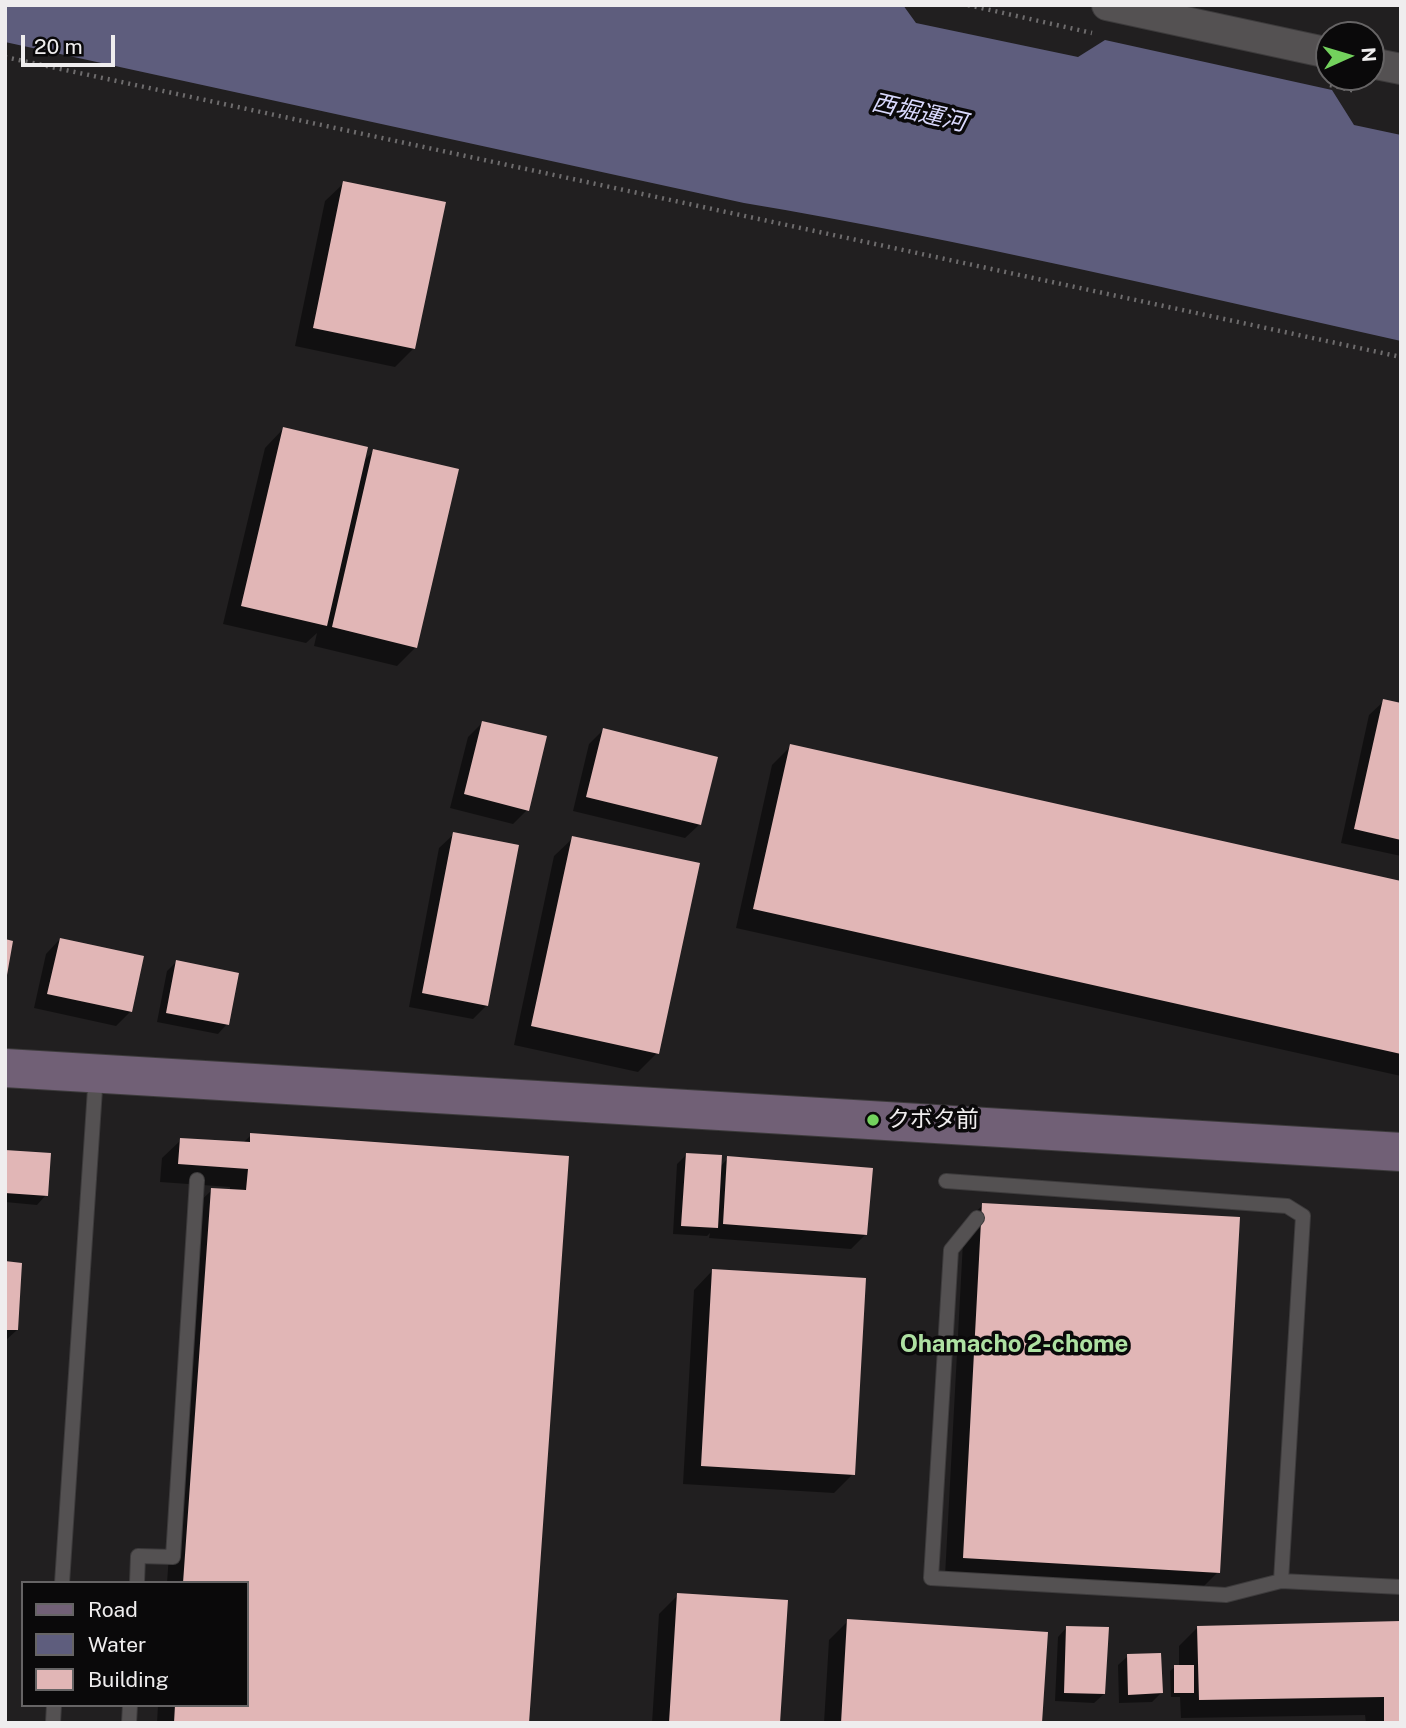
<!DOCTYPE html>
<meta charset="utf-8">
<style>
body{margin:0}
#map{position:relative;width:1406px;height:1728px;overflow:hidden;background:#211f20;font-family:"Public Sans",sans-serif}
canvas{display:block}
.frame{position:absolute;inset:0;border:7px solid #efedee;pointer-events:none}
.legend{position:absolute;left:21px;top:1581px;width:228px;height:126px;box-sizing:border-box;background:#0a090a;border:2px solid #666465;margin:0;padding:9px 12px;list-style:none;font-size:21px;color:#efedee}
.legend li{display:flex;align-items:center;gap:14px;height:35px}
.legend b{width:35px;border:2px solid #666465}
.north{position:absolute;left:1315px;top:21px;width:70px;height:70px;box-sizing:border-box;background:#0a090a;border:2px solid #666465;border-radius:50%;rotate:86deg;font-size:19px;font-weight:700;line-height:28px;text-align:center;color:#efedee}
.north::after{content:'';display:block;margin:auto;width:24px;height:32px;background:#73d25d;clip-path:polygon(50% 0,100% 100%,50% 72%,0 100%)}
.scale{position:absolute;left:21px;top:35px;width:94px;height:32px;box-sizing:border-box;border:4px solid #efedee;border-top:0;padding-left:9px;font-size:21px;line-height:24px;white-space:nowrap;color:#efedee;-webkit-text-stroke:5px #0a090a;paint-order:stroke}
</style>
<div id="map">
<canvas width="1406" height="1728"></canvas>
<div class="frame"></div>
<ul class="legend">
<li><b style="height:9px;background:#716076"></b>Road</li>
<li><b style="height:19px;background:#5e5d7d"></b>Water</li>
<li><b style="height:19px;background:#e1b6b6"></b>Building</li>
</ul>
<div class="north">N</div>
<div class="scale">20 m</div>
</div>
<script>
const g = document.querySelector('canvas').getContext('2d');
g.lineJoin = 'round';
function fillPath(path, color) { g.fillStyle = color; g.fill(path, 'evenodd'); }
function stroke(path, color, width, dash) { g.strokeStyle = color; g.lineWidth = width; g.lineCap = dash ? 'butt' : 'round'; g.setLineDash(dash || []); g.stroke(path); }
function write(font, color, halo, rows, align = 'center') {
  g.font = font + ' "Public Sans","Noto Sans JP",sans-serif'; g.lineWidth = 7; g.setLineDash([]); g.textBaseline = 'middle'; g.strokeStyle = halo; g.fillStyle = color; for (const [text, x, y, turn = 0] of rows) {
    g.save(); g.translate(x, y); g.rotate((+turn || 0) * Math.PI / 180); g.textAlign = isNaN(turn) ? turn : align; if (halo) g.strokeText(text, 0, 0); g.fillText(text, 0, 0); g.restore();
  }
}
const water = new Path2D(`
 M5,5H903L916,23L1078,57L1105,40L1332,90L1354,125L1401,135V341C1182,292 964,240 744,203L5,42Z`);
const shadow = new Path2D(`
 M344,183L414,348L395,367L295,346L325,201Z
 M283,429L363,461L374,451L416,647L397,666L314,646L317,633L306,643L223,624L265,448Z
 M1384,701L1401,705V856L1341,843L1369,715Z
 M482,723L527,810L513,824L450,808L468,737Z
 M603,730L700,824L685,838L573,811L589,744Z
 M791,746L1401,882V1076L736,928L772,765Z
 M454,834L487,1005L473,1019L409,1007L439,848Z
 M573,838L657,1053L638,1072L514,1045L554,856Z
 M60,939L131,1011L116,1026L34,1008L46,954Z
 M176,962L227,1024L218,1034L157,1022L167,971Z
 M251,1135L527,1723H157L158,1705H247V1583H167L193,1208L212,1190L230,1191V1187L160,1182L162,1158L181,1140L242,1144Z
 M5,1151L46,1195L37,1205L5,1202Z
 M686,1155L720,1167L728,1158L866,1234L851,1249L709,1238L710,1233L707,1236L673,1234L677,1164Z
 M983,1205L1218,1572L1199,1591L945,1576L964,1223Z
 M5,1263L17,1330L5,1341Z
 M712,1271L853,1474L834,1493L683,1484L694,1290Z
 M678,1595L778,1723H652L659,1614Z
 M848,1621L1041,1723H824L829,1640Z
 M1401,1623V1723H1366L1365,1715L1181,1718L1180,1697H1171L1170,1671L1175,1667H1179V1646L1198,1627Z
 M1067,1627L1104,1694L1094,1703L1055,1701L1058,1637Z
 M1128,1656L1161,1693L1152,1702L1119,1703L1118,1665Z`);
const building = new Path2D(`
 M343,181L446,202L415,349L313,328Z
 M283,427L368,447L327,626L241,606Z
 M373,449L459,469L417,648L332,627Z
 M1383,699L1401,703V840L1354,829Z
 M482,721L547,736L529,811L464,794Z
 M603,728L718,757L701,825L586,797Z
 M790,744L1401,881V1054L753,909Z
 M453,832L519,845L488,1006L422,993Z
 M572,836L700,863L659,1054L531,1026Z
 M60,938L144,956L132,1012L47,994Z
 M5,939L13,941L7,975H5Z
 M176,960L239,973L229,1025L166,1013Z
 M250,1133L569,1156L529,1723H174L175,1705H247V1583H183L211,1188L246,1190L248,1169L178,1164L180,1138L250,1142Z
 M5,1150L51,1153L48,1196L5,1193Z
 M686,1153L722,1155L718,1228L681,1226Z
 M727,1156L873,1168L867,1235L723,1224Z
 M982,1203L1240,1217L1220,1573L963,1558Z
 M5,1261L22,1263L18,1330H5Z
 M712,1269L866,1278L855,1475L701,1466Z
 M677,1593L788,1600L780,1723H669Z
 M847,1619L1048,1632L1042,1723H841Z
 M1401,1621V1723H1384V1697L1199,1700L1197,1626Z
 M1066,1626L1109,1627L1105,1694L1064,1693Z
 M1161,1653L1163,1693L1128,1695L1127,1654Z
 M1174,1665H1194V1693H1174Z`);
const path = new Path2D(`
 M968,5L1092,33
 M5,57L1401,357
 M1330,85L1355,91`);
const lane = new Path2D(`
 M946,1181L1287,1206L1303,1216L1281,1581
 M977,1218L951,1250L931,1578L1226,1595L1281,1581L1401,1587
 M62,1583L96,1074
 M137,1583L138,1556L173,1557L197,1180
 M53,1723L54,1705
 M129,1723L130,1705`);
const street = new Path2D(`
 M1107,5L1329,53
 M1371,63L1401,69`);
const secondary = new Path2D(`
 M5,1068L1401,1152`);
const markers = [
 [873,1120,7,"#73d25d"]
];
const poiNames = [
 ["クボタ前",887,1120]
];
const waterNames = [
 ["西堀運河",919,113,13]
];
const neighbourhoodNames = [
 ["Ohamacho 2-chome",1014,1345]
];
fillPath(water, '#5e5d7d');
fillPath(shadow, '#0007');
fillPath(building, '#e1b6b6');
stroke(lane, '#3d3b3c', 16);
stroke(street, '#3d3b3c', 32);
stroke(secondary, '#3d3b3c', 40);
stroke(path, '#6e6c6d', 4.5, [2, 5]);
stroke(lane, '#545152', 14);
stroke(street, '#545152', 30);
stroke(secondary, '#716076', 38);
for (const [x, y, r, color] of markers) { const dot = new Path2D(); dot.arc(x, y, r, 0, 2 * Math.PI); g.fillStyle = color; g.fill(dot); stroke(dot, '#0a090a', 2.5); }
write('23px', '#efedee', '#0a090a', poiNames, 'left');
write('italic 24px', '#d9d9fd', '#0a090a', waterNames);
write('bold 24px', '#aee1a2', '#0a090a', neighbourhoodNames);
</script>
